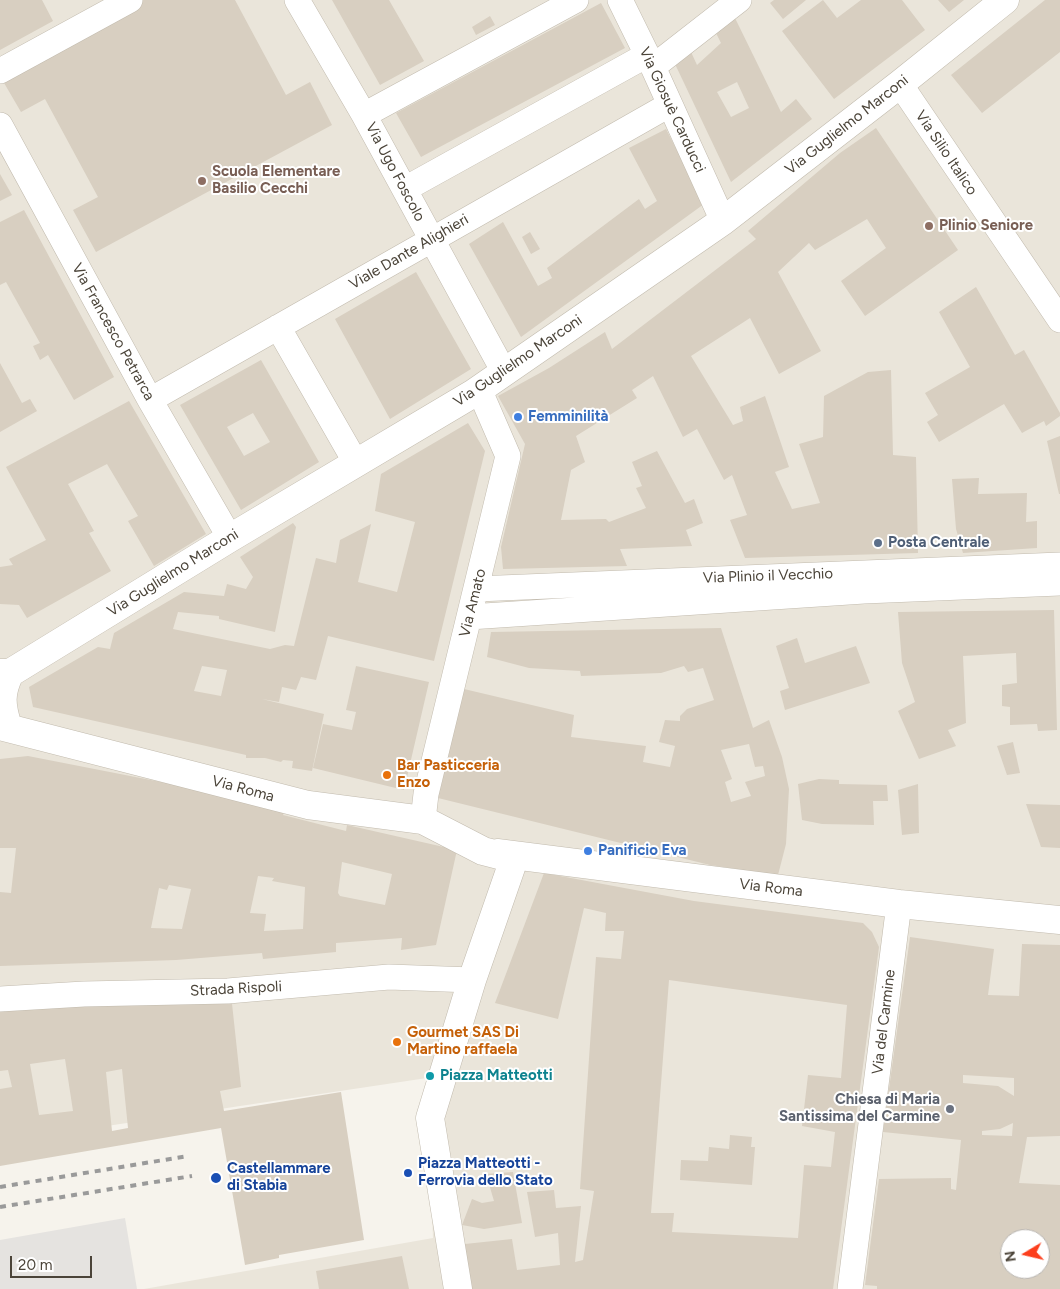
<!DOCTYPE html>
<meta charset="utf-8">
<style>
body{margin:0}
#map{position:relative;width:1060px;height:1289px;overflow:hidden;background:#f6f3ec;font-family:Figtree,sans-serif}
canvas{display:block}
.north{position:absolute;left:1000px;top:1229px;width:50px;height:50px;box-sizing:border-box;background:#fff;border:1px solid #b7b4b0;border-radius:50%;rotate:261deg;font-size:14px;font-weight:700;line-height:20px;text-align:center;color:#4b4439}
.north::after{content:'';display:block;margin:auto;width:18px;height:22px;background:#fc3f1d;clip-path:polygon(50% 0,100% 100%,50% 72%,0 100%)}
.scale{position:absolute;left:10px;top:1256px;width:82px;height:22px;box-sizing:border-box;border:2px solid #4b4439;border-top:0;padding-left:6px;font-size:15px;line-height:18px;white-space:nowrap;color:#4b4439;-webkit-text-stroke:4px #fff;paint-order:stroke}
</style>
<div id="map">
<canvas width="1060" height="1289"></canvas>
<div class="north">N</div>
<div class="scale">20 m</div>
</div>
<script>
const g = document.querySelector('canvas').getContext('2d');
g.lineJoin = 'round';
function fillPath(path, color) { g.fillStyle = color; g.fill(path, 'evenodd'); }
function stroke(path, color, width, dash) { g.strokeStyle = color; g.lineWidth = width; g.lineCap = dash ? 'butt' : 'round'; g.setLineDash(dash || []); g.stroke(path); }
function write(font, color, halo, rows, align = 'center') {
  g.font = font + ' Figtree,sans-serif'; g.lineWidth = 4; g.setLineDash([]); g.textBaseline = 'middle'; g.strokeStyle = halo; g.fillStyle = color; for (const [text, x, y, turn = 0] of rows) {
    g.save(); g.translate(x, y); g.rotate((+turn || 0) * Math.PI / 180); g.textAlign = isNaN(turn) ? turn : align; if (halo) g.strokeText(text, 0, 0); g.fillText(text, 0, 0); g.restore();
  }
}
const residential = new Path2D(`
 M0,0H1060V1289H144L433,1238L427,1078L0,1142ZM1010,1239H1040V1269H1010Z`);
const parking = new Path2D(`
 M125,1218L137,1289H0V1240Z`);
const building = new Path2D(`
 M0,0H42L53,21L0,50Z
 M138,0H235L286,95L310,82L332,125L96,252L73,210L98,197L45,99L21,112L0,76Z
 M332,0H389L424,61L380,85Z
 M774,0H806L783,19L770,3Z
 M823,0L837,18L861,0H902L925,30L834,99L782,31Z
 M938,0H964L949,12Z
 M1045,0H1060V52L982,113L951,75Z
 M601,3L625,48L421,157L396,113Z
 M490,16L495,25L476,35L472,27Z
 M735,18L781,112L796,99L812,119L731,182L675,64L691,52L697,65L721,43L716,33ZM737,82L749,108L731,117L717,92Z
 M876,128L958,250L865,316L841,281L886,248L867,219L815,250L809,243L778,272L821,351L779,374L750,318L691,356L733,425L743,421L740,407L765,396L789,467L775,472L792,509L820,503L799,444L823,437L824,396L868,372L891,370L893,455L916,457L918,553L745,558L730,520L747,515L732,475L724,480L697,429L683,437L653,376L632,390L637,398L576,436L585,462L571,470L561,520L606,519L609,522L646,508L636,488L642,486L632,462L657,451L685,503L694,499L703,523L686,530L692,546L620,549L627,566L503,569L501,547L525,444L498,396L549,368L605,332L612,349L756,239L748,231L840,153Z
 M666,129L704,204L521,337L469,244L503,222L538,286L552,278L547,268L639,199L645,209L657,201L629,148Z
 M0,174L12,195L0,201Z
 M24,210L114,377L74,400L48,355L40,360L33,346L40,343L6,282L0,285V222Z
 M530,232L540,249L531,254L522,237Z
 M416,272L471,369L390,419L335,319Z
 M976,287L1015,355L1024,350L1060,413V416L1046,426L1044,421L1022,433L1004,404L939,442L927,422L938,415L925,393L970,367L939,312Z
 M261,360L319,462L241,510L180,405ZM253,413L270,442L244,456L227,427Z
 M0,363L22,403L30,399L37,411L0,432Z
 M129,401L206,534L154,566L128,521L138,516L107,464L68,484L94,531L89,533L111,571L27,618L19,605L0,604V567L13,565L9,559L46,540L6,467Z
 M468,423L485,451L434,661L328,636L316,680L301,677L296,690L282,687L279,702L262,699L324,714L312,771L292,768L293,761L283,760L281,762L265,758H246V755L33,707L29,687L98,647L110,649L114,633L184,592L224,596L227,584L246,589L253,577L240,557L293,523L296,527L275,632L219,619V616L178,612L173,629L270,649L285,645L294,646L316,558L336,563L340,540L371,524L358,582L397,592L415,522L375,511L381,474ZM202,666L227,670L221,696L194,691Z
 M1060,436V494H1059L1047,441Z
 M979,478L978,494L1027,493L1026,522L1037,521V548L963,553L956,529L952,479Z
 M1054,610L1057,730L1038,731L1037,724L1010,725V707L1002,706V685L1017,683L1016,653L963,656L966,723L948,730L956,746L919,759L898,711L915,702L902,663L898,612Z
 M721,628L753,728L769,720L782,757L789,789L786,844L778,875L710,865L438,798L464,689L574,715L571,737L646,746L643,762L670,767L675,746L659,742L665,720L680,721V716L687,709L714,700L703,668L688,672L684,666L661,673L581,676L580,671L529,668L487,657L491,632ZM749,744L755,767L763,766L765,776L745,782L751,796L731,802L725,782L732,779L721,750Z
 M797,638L805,663L856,646L870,683L785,710L780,691L789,688L776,646Z
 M356,666L429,682L404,790L313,768L323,724L352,730L356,712L346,710Z
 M1013,742L1020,773L1007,775L997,746Z
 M28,756L207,791L285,808L283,815L346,831L347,825L457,850L436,945L401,950L402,938L336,943V952L263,959L262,953L176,960L0,966V892L11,893L16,848H0V759ZM342,862L392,874L385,905L340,896L338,893ZM258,876L274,878L272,881L305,887L303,929L264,931L266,914L250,913ZM169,885L191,889L182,929L151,928L159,888L167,890Z
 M819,779L839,780V784L887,785L888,801H873L874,825L822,824L802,820L798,784Z
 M918,784L919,833L902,835L898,790Z
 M1026,804L1060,805V848L1041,847Z
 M544,873L694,901L863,923L872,932L879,947L833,1289H470L465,1244L512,1239L517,1270L560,1265L558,1233L535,1237L527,1192L554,1190L556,1208L581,1206L575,1262L583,1260L594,1191L580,1189L596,957L621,959L624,931H605L606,913L584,908L558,1019L495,1003ZM669,980L847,1005L841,1078L808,1075L802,1126L835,1132L831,1167L804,1165L798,1238L672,1232L674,1213H651Z
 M910,937L994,949L988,995L1019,996L1022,944L1060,945V1136L1027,1137L1019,1183L1060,1185V1289H877V1286L865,1285L879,1179L951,1178V1189L956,1190L961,1140L883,1132ZM963,1075L1014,1078V1096L998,1086L963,1083ZM1013,1123L1012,1136L982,1135V1131L1000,1129ZM1010,1239H1040V1269H1010Z
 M230,985L241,1087L220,1091L224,1111L341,1092L364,1240L279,1255V1258L245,1265L221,1128L0,1166V1089L12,1087L8,1070L0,1071V998ZM65,1059L73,1111L39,1115L30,1064ZM122,1069L128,1128L112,1131L106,1072Z
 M730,1135L752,1137L751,1147H755L752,1185L680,1180L681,1160L708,1161L709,1147L729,1149Z
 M513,1172L522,1223L484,1229L462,1225L472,1199L482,1203L494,1201L486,1174Z
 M402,1256L409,1289H319L316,1271Z`);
const minor = new Path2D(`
 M297,0L364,115L504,372
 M620,0L653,67L723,221
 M653,67L739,0
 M0,71L130,0
 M900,84L1060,320
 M364,115L576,0
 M0,125L150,400L230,538
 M405,189L647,55
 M278,327L356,463
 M150,400L669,105
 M476,589L1060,565
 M469,617L864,591L1060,583
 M423,820L426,794L508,456L479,389
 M0,999L84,994L228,991L389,977L472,980
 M850,1289L899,904`);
const tertiary = new Path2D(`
 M0,673H10L230,538L474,393L723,221L900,84L1005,0
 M0,726L308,805L423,820L483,851L514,859L472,980L430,1118L458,1289
 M8,727C1,705 0,693 10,673
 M497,853L899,904L1060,920`);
const rail = new Path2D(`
 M0,1187L188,1156
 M0,1207L192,1176`);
const markers = [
 [202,181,5,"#8d6e63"],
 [929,226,5,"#8d6e63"],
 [518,417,5,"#3f7fe0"],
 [878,543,5,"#5c6f8a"],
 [387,775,5,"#e8710a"],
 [588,851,5,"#3f7fe0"],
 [397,1042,5,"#e8710a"],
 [430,1076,5,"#0f9aa8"],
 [950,1109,5,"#6b7280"],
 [408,1173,5,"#1a4fb4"],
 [216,1178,6,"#1a4fb4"]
];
const streetNames = [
 ["Via Giosuè Carducci",672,110,65],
 ["Via Guglielmo Marconi",847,125,-38],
 ["Via Silio Italico",946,153,56],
 ["Via Ugo Foscolo",395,172,62],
 ["Viale Dante Alighieri",409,252,-30],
 ["Via Francesco Petrarca",113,332,61],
 ["Via Guglielmo Marconi",518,361,-34],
 ["Via Guglielmo Marconi",173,573,-32],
 ["Via Plinio il Vecchio",768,576,-2],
 ["Via Amato",473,603,-76],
 ["Via Roma",243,789,15],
 ["Via Roma",771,888,7],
 ["Strada Rispoli",236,989,-3],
 ["Via del Carmine",884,1022,-83]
];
const educationNames = [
 ["Scuola Elementare",212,172],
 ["Basilio Cecchi",212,189],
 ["Plinio Seniore",939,226]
];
const shopNames = [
 ["Femminilità",528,417],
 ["Panificio Eva",598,851]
];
const serviceNames = [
 ["Posta Centrale",888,543]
];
const foodNames = [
 ["Bar Pasticceria",397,766],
 ["Enzo",397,783],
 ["Gourmet SAS Di",407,1033],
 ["Martino raffaela",407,1050]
];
const cultureNames = [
 ["Piazza Matteotti",440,1076]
];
const worshipNames = [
 ["Chiesa di Maria",940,1100],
 ["Santissima del Carmine",940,1117]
];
const transitNames = [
 ["Piazza Matteotti -",418,1164],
 ["Ferrovia dello Stato",418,1181],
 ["Castellammare",227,1169],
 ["di Stabia",227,1186]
];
fillPath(residential, '#eae5da');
fillPath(parking, '#e5e3e0');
fillPath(building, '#d8cfc1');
stroke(minor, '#c2bbae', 26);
stroke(tertiary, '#c2bbae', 29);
stroke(minor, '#fff', 25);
stroke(tertiary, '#fff', 28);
stroke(rail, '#9a9a9a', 4, [6, 6]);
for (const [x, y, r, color] of markers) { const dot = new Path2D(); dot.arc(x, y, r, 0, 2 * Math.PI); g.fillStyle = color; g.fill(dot); stroke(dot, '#fff', 2); }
write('15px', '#4b4439', '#fff', streetNames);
write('bold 15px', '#785e54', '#fff', educationNames, 'left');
write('bold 15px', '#366cbe', '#fff', shopNames, 'left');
write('bold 15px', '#4e5e75', '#fff', serviceNames, 'left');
write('bold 15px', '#c56008', '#fff', foodNames, 'left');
write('bold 15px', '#0d838f', '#fff', cultureNames, 'left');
write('bold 15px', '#5b616d', '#fff', worshipNames, 'right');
write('bold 15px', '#164399', '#fff', transitNames, 'left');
</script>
